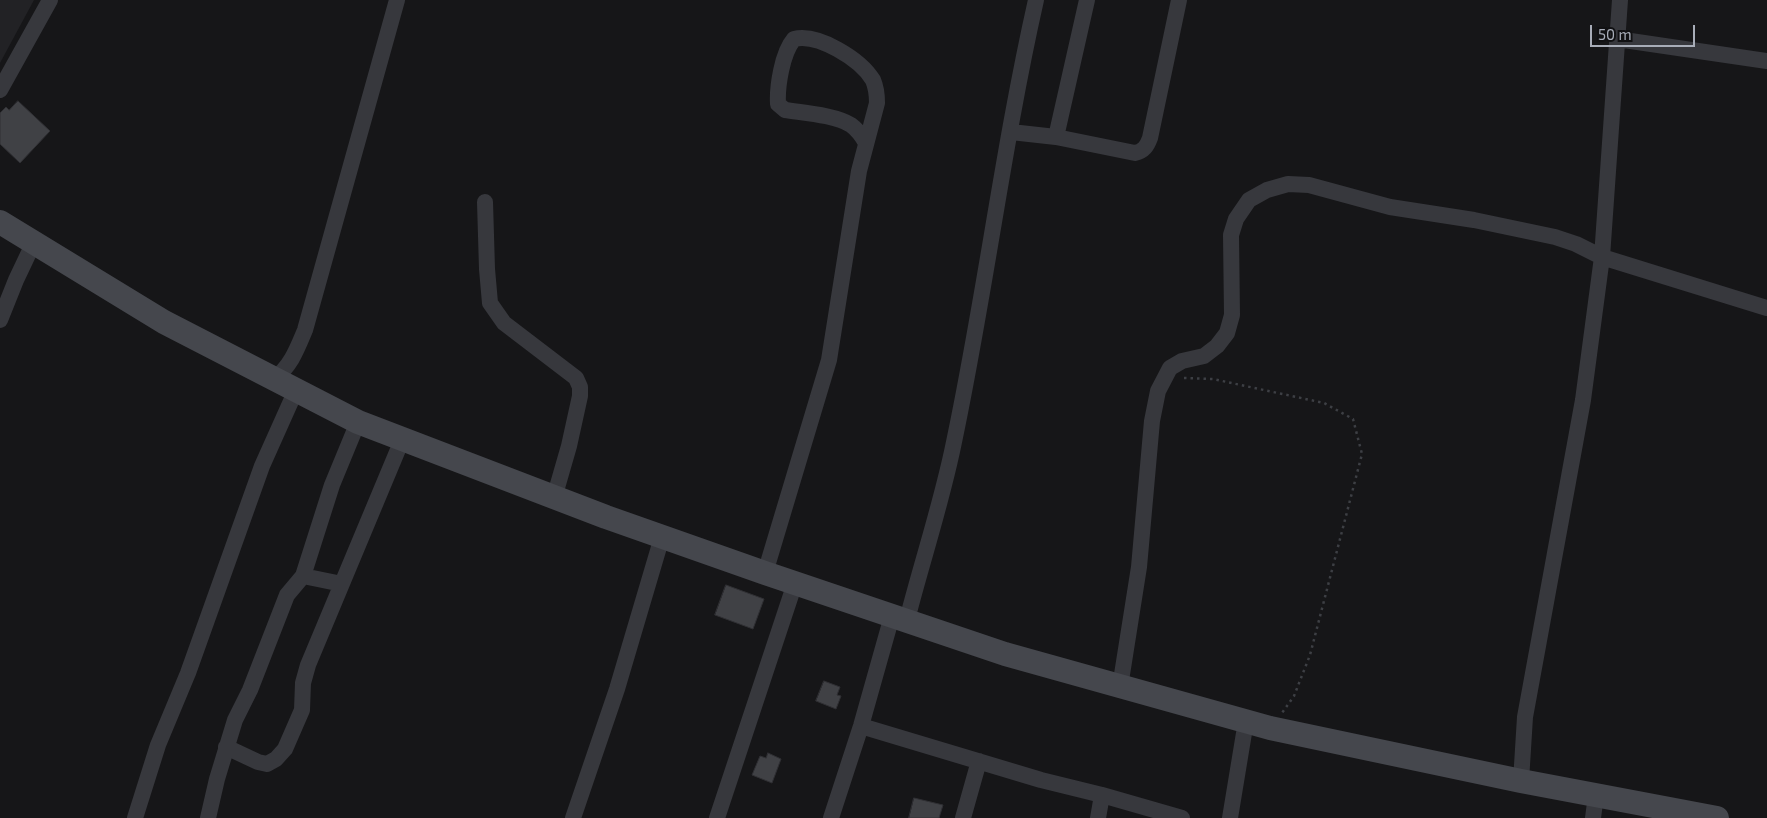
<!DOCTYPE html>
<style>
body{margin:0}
#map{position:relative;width:1767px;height:818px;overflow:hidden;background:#161618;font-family:"Exo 2",sans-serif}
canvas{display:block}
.scale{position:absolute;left:1590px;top:25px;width:105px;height:22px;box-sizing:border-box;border:2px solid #a8adb8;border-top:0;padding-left:6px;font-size:15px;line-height:18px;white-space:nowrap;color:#a8adb8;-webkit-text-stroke:4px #111113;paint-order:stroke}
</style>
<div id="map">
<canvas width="1767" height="818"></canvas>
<div class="scale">50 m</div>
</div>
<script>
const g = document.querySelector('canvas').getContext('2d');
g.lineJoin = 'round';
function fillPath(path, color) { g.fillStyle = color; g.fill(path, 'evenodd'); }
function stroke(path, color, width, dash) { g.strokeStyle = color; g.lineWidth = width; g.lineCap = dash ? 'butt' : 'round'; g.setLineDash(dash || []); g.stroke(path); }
const built = new Path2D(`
 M0,0H34L0,63Z`);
const building = new Path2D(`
 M18,101L50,131L20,163L0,144V113L6,107L9,110Z
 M726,585L764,599L753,629L715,615Z
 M824,681L840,687L837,695L841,696L836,709L816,701Z
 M768,753L781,759L772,783L752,775L760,756L766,758Z
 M914,798L943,805L939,818H909Z`);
const path = new Path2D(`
 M1184,378L1213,379L1324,403L1353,419L1362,454L1310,655L1294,696L1282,713`);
const street = new Path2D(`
 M1087,0L1056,137L1135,153C1144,151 1147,146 1150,138L1179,0
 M1617,39L1767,61
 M0,90L50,0
 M1011,132L1056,137
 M485,202L487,269L490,303L504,323L576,378L580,387V396L569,446L554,498
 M0,320L16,280L34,242
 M274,379C291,366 297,349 305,330L397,0
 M765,573L829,360L859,171L877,103C877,95 876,87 873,80C860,59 818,33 794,39C782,53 777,87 778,104L785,110C804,113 835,115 851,125C858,130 862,136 866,143
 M303,576L342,584
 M907,620C922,561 942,502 954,442C985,295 1003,146 1036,0
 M1120,687L1139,567L1152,421L1158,391L1170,368L1182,361L1204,356L1217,346L1227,333L1232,315L1231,235L1236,219L1249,200L1267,190L1288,184L1309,185L1390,207L1474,220L1555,237L1576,244L1602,257L1767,308
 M861,726L1041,780L1102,795L1182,818
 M226,747L258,762L267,764L276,759L285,749L302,710L303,683L308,665L402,440
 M1521,781L1525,717L1583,400L1602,257L1620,0
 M135,818L158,745L188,673L262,466L296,390
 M208,818L217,779L235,720L250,690L287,595L303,576L332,485L358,422
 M573,818L617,689L662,537
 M717,818L795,583
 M831,818L861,726L892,616
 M963,818L979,761
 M1098,818L1102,795
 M1230,818L1246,721
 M1593,818L1596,795`);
const secondary = new Path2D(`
 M0,222L164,322L358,422L606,517L765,573L1005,654L1270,728L1521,781L1717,818`);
fillPath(built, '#222225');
fillPath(building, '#404145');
stroke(building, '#303034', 1);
stroke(path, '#3d3f44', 2.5, [2.5, 4]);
stroke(street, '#37383d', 16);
stroke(secondary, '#45474d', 24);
</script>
